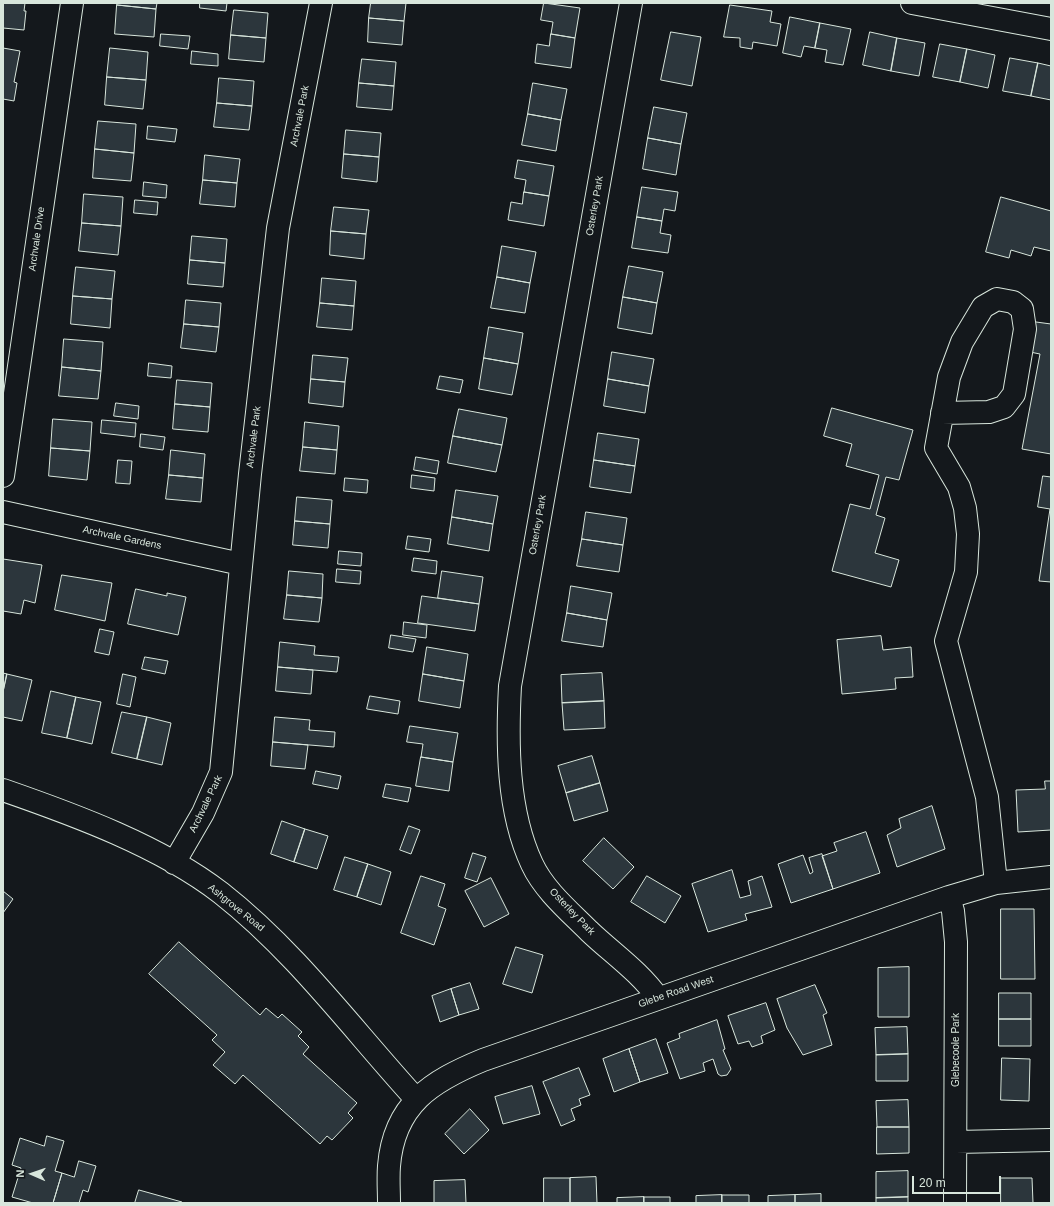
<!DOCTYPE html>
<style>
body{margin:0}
#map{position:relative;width:1054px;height:1206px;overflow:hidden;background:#14181c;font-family:Helvetica,sans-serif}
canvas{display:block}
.frame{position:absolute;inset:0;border:4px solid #d8e6dc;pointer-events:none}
.north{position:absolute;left:12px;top:1154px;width:40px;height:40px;-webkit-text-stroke:3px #14181c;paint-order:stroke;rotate:272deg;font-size:11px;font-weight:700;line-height:16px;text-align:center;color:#d8e6dc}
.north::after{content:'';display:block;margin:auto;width:14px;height:18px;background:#d8e6dc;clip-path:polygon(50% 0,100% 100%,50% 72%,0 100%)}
.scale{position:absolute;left:912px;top:1176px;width:89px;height:18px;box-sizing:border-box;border:2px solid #d8e6dc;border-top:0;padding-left:5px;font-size:12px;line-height:14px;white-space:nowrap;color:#d8e6dc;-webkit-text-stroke:3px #14181c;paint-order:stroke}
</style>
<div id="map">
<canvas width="1054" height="1206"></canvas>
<div class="frame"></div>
<div class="north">N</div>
<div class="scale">20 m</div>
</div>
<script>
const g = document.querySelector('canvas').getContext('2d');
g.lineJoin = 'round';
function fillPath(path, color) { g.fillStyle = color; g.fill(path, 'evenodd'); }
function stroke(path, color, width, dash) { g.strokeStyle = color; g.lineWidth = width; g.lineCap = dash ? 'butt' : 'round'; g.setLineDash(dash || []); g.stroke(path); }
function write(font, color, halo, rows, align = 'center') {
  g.font = font + ' Helvetica,sans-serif'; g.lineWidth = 3; g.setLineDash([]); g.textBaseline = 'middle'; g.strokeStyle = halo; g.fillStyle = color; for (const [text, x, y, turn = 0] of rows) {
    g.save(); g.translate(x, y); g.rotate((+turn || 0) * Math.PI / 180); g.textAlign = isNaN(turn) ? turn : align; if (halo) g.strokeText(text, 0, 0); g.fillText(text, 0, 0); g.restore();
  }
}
const building = new Path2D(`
 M3,3H25L24,11H26L24,30L3,28Z
 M118,3H157L156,9L117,5Z
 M200,3H227L226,11L200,8Z
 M371,3H406L404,21L369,18Z
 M544,3L580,8L575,38L551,34L553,22L541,20Z
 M117,5L156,9L154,37L115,34Z
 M730,5L772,11L770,22L781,24L777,46L753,42L752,49L740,47V38L724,37Z
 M234,10L268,13L266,38L231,35Z
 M790,17L820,23L815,48L804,46L801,57L783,53Z
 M369,18L404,21L402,45L368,42Z
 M820,23L851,29L843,65L825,62L827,50L815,48Z
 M671,32L701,37L692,86L661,80Z
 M870,32L897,38L891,71L863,65Z
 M161,34L190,36L188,49L160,46Z
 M551,34L575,38L571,68L535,63L537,44L549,46Z
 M231,35L266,38L264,62L229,59Z
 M897,38L925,43L919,76L891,71Z
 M940,44L967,49L960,82L933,77Z
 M3,48L20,51L14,82L17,83L14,101L3,99Z
 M110,48L148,52L146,80L107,77Z
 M967,49L995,55L988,88L960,82Z
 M192,51L218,54V66L191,64Z
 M1010,58L1038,63L1031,96L1003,91Z
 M362,59L396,62L394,86L359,83Z
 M1038,63L1051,66V100L1031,96Z
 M107,77L146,80L143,109L105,105Z
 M219,78L254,81L252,106L217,103Z
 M359,83L394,86L392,110L357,107Z
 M533,83L567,89L561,120L528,114Z
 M217,103L252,106L249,130L214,127Z
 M654,107L687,113L681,144L648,138Z
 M528,114L561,120L556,151L522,145Z
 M98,121L136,124L134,153L95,149Z
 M148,126L177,129L175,142L147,139Z
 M346,130L381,133L379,157L344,154Z
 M648,138L681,144L676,175L643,169Z
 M95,149L134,153L131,181L93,178Z
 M344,154L379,157L377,182L342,178Z
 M205,155L240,159L237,183L203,180Z
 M518,160L554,166L549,196L524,192L526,180L515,178Z
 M203,180L237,183L235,207L200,204Z
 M144,182L167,185L166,198L143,196Z
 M642,187L678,192L675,211L664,209L662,221L637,217Z
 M524,192L549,196L544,226L508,220L511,202L522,204Z
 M84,194L123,197L121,226L82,223Z
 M1001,197L1051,211V251L1034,247L1031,256L1011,250L1009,258L986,252Z
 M135,200L158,202L157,215L134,213Z
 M334,207L369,210L366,234L331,231Z
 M637,217L662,221L660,233L671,235L668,253L632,248Z
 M82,223L121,226L118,255L79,251Z
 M331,231L366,234L364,259L330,255Z
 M192,236L227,239L225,263L190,260Z
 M502,246L536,252L530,283L497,277Z
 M190,260L225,263L223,287L188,284Z
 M629,266L663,272L657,303L623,297Z
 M76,267L115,271L112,299L73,296Z
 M497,277L530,283L525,313L491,308Z
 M322,278L356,281L354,306L320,303Z
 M73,296L112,299L110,328L71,324Z
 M623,297L657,303L652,334L618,328Z
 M186,300L221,303L219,327L184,324Z
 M320,303L354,306L352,330L317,327Z
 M1036,322L1051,324V454L1022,449L1040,354L1030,352Z
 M184,324L219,327L216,352L181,348Z
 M489,327L523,333L518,364L484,358Z
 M64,339L103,342L101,371L62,367Z
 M612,352L654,359L649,386L608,379Z
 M313,355L348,358L345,382L311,379Z
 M484,358L518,364L512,395L479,389Z
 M149,363L172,366L171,378L148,376Z
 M62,367L101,371L98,399L59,396Z
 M440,376L463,380L460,393L437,389Z
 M311,379L345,382L343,407L309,403Z
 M608,379L649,386L645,413L604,406Z
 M177,380L212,383L210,407L175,404Z
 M116,403L139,406L138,419L114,416Z
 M175,404L210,407L208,432L173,429Z
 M832,408L913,430L899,480L886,477L876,515L885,518L875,553L899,560L891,587L832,571L850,504L870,509L879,475L846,466L852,444L824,436Z
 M459,409L507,418L502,445L453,436Z
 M53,419L92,422L90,451L51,448Z
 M102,420L136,423L135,437L101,433Z
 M305,422L339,426L337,450L303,447Z
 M598,433L639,439L635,466L594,460Z
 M141,434L165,437L163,450L140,447Z
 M453,436L502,445L496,472L448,463Z
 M303,447L337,450L335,474L300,471Z
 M51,448L90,451L87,480L49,476Z
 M171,450L205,454L203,478L169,475Z
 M416,457L439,461L437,474L414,470Z
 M118,460L132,461L130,484L116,483Z
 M594,460L635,466L631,493L590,487Z
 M169,475L203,478L201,502L166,499Z
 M412,475L435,478L434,491L411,488Z
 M1043,476L1051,477V582L1039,581L1050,509L1038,507Z
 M345,478L368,480L367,493L344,491Z
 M456,490L498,496L493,524L452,517Z
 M297,497L332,500L330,524L295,521Z
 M586,512L627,518L623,545L582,539Z
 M452,517L493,524L489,551L448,544Z
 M295,521L330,524L328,548L293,545Z
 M408,536L431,539L429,552L406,549Z
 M582,539L623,545L619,572L577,566Z
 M339,551L362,553L361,566L338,564Z
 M414,558L437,561L436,574L412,571Z
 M3,559L42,565L35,603L24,600L21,614L3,611Z
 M337,569L361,571L360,584L336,582Z
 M289,571L323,574L322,598L287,595Z
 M442,571L483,577L479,604L438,598Z
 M62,575L112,583L105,621L55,610Z
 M571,586L612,593L607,620L567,613Z
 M136,589L167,596V593L186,597L178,635L128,624Z
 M287,595L322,598L319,622L284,619Z
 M422,596L479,604L475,631L418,623Z
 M567,613L607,620L603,647L562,641Z
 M404,622L427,625L426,638L403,635Z
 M100,629L114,632L109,655L95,652Z
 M391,635L416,639L413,652L389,648Z
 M881,636L883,650L911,647L913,677L895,678L896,689L842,694L837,640Z
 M280,642L315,646L314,655L339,657L337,672L278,667Z
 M427,647L468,654L464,681L423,674Z
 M145,657L168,661L165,674L142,669Z
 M278,667L313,670L311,694L276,691Z
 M3,673L7,674L3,692Z
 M602,673L604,701L562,703L561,675Z
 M7,674L32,680L22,721L3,717V692Z
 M123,674L136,677L130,707L117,704Z
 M423,674L464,681L460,708L419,701Z
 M51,691L76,697L67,738L42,733Z
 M370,696L400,701L398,714L367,709Z
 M76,697L101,702L92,744L67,738Z
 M604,701L605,728L564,730L562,703Z
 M122,712L147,717L137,759L112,753Z
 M147,717L171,723L162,765L137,759Z
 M275,717L310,720L309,730L335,732L334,747L273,742Z
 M410,726L458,733L453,762L421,757L423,744L407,742Z
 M273,742L308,745L305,769L271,766Z
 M592,756L600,783L566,793L558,766Z
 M421,757L453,762L449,791L416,786Z
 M316,771L341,776L338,789L313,784Z
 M1045,781H1051V830L1018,832L1016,790L1045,789Z
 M600,783L608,811L574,821L566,793Z
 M386,784L411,788L408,802L383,797Z
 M932,806L945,849L897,867L887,835L901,828L899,819Z
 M282,821L305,829L294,862L271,854Z
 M409,826L420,830L411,854L400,850Z
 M305,829L328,836L317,869L294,862Z
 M866,832L880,873L833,889L822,856L837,851L834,843Z
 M604,838L634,867L613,889L583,861Z
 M473,853L486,857L477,882L465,878Z
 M822,854L833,889L791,903L778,864L803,855L810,874L813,872L809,858Z
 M345,857L368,864L357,897L334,890Z
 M368,864L391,872L381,905L357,897Z
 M732,870L740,898L751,895L748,881L762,876L772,907L745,914L747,920L708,932L692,884Z
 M421,876L445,884L438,906L446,909L434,945L401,933Z
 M647,876L681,896L665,923L631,902Z
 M491,878L509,914L484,927L465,891Z
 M3,891L13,899L3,913Z
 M1001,909H1034L1035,979H1001Z
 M179,942L260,1015L266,1008L278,1018L282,1014L302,1032L298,1036L309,1047L303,1054L357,1103L348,1113L353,1118L332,1140L327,1136L320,1144L243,1075L235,1084L213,1065L225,1052L212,1040L217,1035L149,974Z
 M516,947L543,955L532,993L503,984Z
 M909,967V1017H878V968Z
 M470,983L479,1009L459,1015L451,989Z
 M815,985L827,1013L823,1015L832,1045L803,1055L787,1028L777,999Z
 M451,989L459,1015L440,1022L432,996Z
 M999,993H1031V1019H999Z
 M766,1003L775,1030L761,1036L763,1043L752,1047L749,1041L738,1044L728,1016Z
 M999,1019H1031V1046H999Z
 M717,1020L725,1049L723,1050L731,1069L727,1075L721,1076L718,1074L713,1059L703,1063L705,1071L680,1079L667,1043L680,1038L679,1034Z
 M907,1027L908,1054L876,1055L875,1028Z
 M656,1039L668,1073L640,1082L629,1049Z
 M629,1049L640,1082L614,1092L603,1059Z
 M908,1054V1081H876V1055Z
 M1002,1058L1030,1059L1029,1101L1001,1100Z
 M579,1068L590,1095L579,1099L581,1105L571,1109L575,1120L561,1126L543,1082Z
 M532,1086L540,1114L503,1124L495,1097Z
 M908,1100L909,1127H877L876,1101Z
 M470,1109L489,1130L464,1154L445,1134Z
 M877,1127H909V1153L877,1154Z
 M47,1136L64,1141L55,1171L62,1173L53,1203H33L12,1197L21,1168L12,1165L20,1138L44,1146Z
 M79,1161L96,1166L88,1192L83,1190L79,1203H53L62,1173L74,1177Z
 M908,1171V1197L876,1198V1172Z
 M596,1177L597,1203H570V1178Z
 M544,1178H570V1203H544Z
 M1001,1178H1032L1033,1203H1001Z
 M465,1180L466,1203H434V1181Z
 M139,1190L182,1202V1203H135Z
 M821,1194V1203H795V1195Z
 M722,1195H749V1203H722Z
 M722,1195V1203H696V1196Z
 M795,1195V1203H768V1196Z
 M644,1197H670V1203H644Z
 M644,1197V1203H617V1198Z
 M908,1197V1203H876V1198Z`);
const street = new Path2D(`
 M631,3L510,686C507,743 507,811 532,864C544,890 569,911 589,931C612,953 640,972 658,998
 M912,3L1051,29
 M942,413L989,412L1004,407L1014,394L1025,329L1022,309L1013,302L997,299L983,307L962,342L949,377L936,448L959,487L965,508L968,534L966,572L946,641L987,797L996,883
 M3,476L72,3
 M3,512L241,564
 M3,790C75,815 160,846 221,893C295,951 353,1030 416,1099
 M174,863L203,813L221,772L250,474L278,228L321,3
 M949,897L953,911L956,942L955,1203
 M956,1142L1051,1140
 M389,1203C389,1191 388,1178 389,1166C394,1104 432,1081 483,1060L949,897L996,883L1051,877`);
const streetNames = [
 ["Archvale Park",300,116,-79],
 ["Osterley Park",595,206,-80],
 ["Archvale Drive",37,239,-82],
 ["Archvale Park",254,437,-83],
 ["Osterley Park",538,525,-80],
 ["Archvale Gardens",122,538,12],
 ["Archvale Park",206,804,-64],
 ["Ashgrove Road",236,908,39],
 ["Osterley Park",572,912,46],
 ["Glebe Road West",676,992,-19],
 ["Glebecoole Park",956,1050,-90]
];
fillPath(building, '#2c363c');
stroke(building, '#d8e6dc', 1);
stroke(street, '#d8e6dc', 24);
stroke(street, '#14181c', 22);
write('10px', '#d8e6dc', '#14181c', streetNames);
</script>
